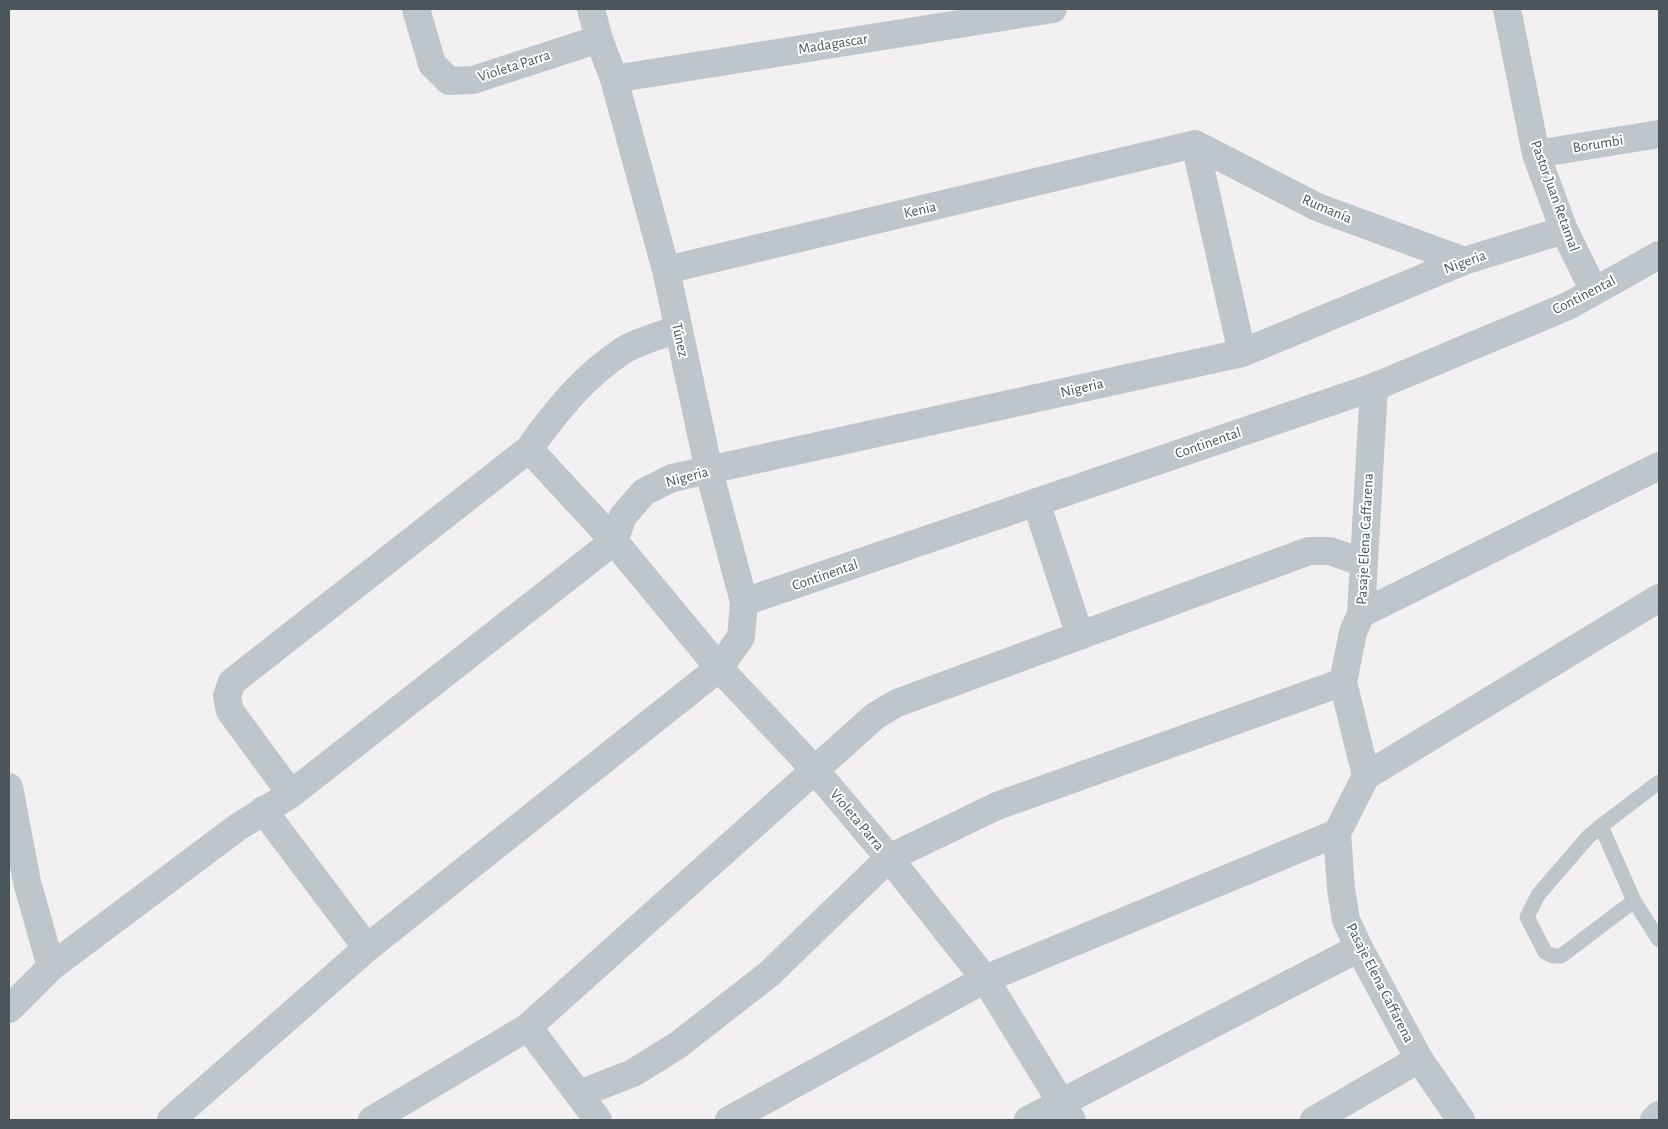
<!DOCTYPE html>
<meta charset="utf-8">
<style>
body{margin:0}
#map{position:relative;width:1668px;height:1129px;overflow:hidden;background:#f2f0f1;font-family:"Alegreya Sans",sans-serif}
canvas{display:block}
.frame{position:absolute;inset:0;border:10px solid #4a565b;pointer-events:none}
</style>
<div id="map">
<canvas width="1668" height="1129"></canvas>
<div class="frame"></div>
</div>
<script>
const g = document.querySelector('canvas').getContext('2d');
g.lineJoin = 'round';
function stroke(path, color, width, dash) { g.strokeStyle = color; g.lineWidth = width; g.lineCap = dash ? 'butt' : 'round'; g.setLineDash(dash || []); g.stroke(path); }
function write(font, color, halo, rows, align = 'center') {
  g.font = font + ' "Alegreya Sans",sans-serif'; g.lineWidth = 4; g.setLineDash([]); g.textBaseline = 'middle'; g.strokeStyle = halo; g.fillStyle = color; for (const [text, x, y, turn = 0] of rows) {
    g.save(); g.translate(x, y); g.rotate((+turn || 0) * Math.PI / 180); g.textAlign = isNaN(turn) ? turn : align; if (halo) g.strokeText(text, 0, 0); g.fillText(text, 0, 0); g.restore();
  }
}
const lane = new Path2D(`
 M1659,782L1601,826L1634,901L1659,940
 M1601,826L1588,837L1538,895L1527,917L1545,952L1553,956H1561L1634,901`);
const street = new Path2D(`
 M416,9L432,64L449,81L473,80L599,39
 M1507,9L1536,154L1564,230L1594,291
 M614,79L1053,9
 M1536,154L1659,134
 M666,270L1195,144
 M1242,353L1195,144L1317,207L1464,261
 M529,449C556,411 584,376 624,350C639,341 662,335 678,329
 M1036,502L1080,636
 M614,541L623,516L644,492L672,478L1242,353L1464,261L1564,230
 M744,602L1374,387L1568,306L1659,255
 M1361,614L1659,466
 M1366,776L1343,682L1353,632L1361,614L1374,387
 M9,787L27,882L51,967
 M291,794L230,711L227,696L232,682L529,449L614,541L719,668L815,770L889,858L985,979L1072,1120
 M263,810L367,948
 M1337,833L1341,889L1346,920L1359,948L1419,1059L1461,1120
 M9,1009L51,967L238,827L291,794L614,541
 M528,1027L598,1120
 M579,1094L633,1073L678,1045L769,974L889,858L997,806L1343,682
 M171,1120L367,948L719,668L741,637L744,602L709,471L666,270L614,79L599,39L591,9
 M372,1120L528,1027L875,716L897,703L1309,551H1330L1364,563
 M729,1120L985,979L1337,833L1366,776L1659,598
 M1028,1120L1359,948
 M1314,1120L1419,1059`);
const secondary = new Path2D(`
 M1654,1120L1659,1115`);
const streetNames = [
 ["Madagascar",833,44,-9],
 ["Violeta Parra",514,66,-18],
 ["Borumbi",1598,144,-9],
 ["Pastor Juan Retamal",1555,196,70],
 ["Rumanía",1327,209,23],
 ["Kenia",920,210,-13],
 ["Nigeria",1465,262,-20],
 ["Continental",1584,295,-27],
 ["Túnez",680,340,78],
 ["Nigeria",1082,388,-13],
 ["Continental",1208,443,-19],
 ["Nigeria",687,477,-15],
 ["Pasaje Elena Caffarena",1365,539,-87],
 ["Continental",825,575,-19],
 ["Violeta Parra",857,820,50],
 ["Pasaje Elena Caffarena",1380,983,63]
];
stroke(lane, '#bec6cb', 15);
stroke(street, '#bec6cb', 28);
stroke(secondary, '#bec9cf', 28);
write('15px', '#4a565b', '#fff', streetNames);
</script>
